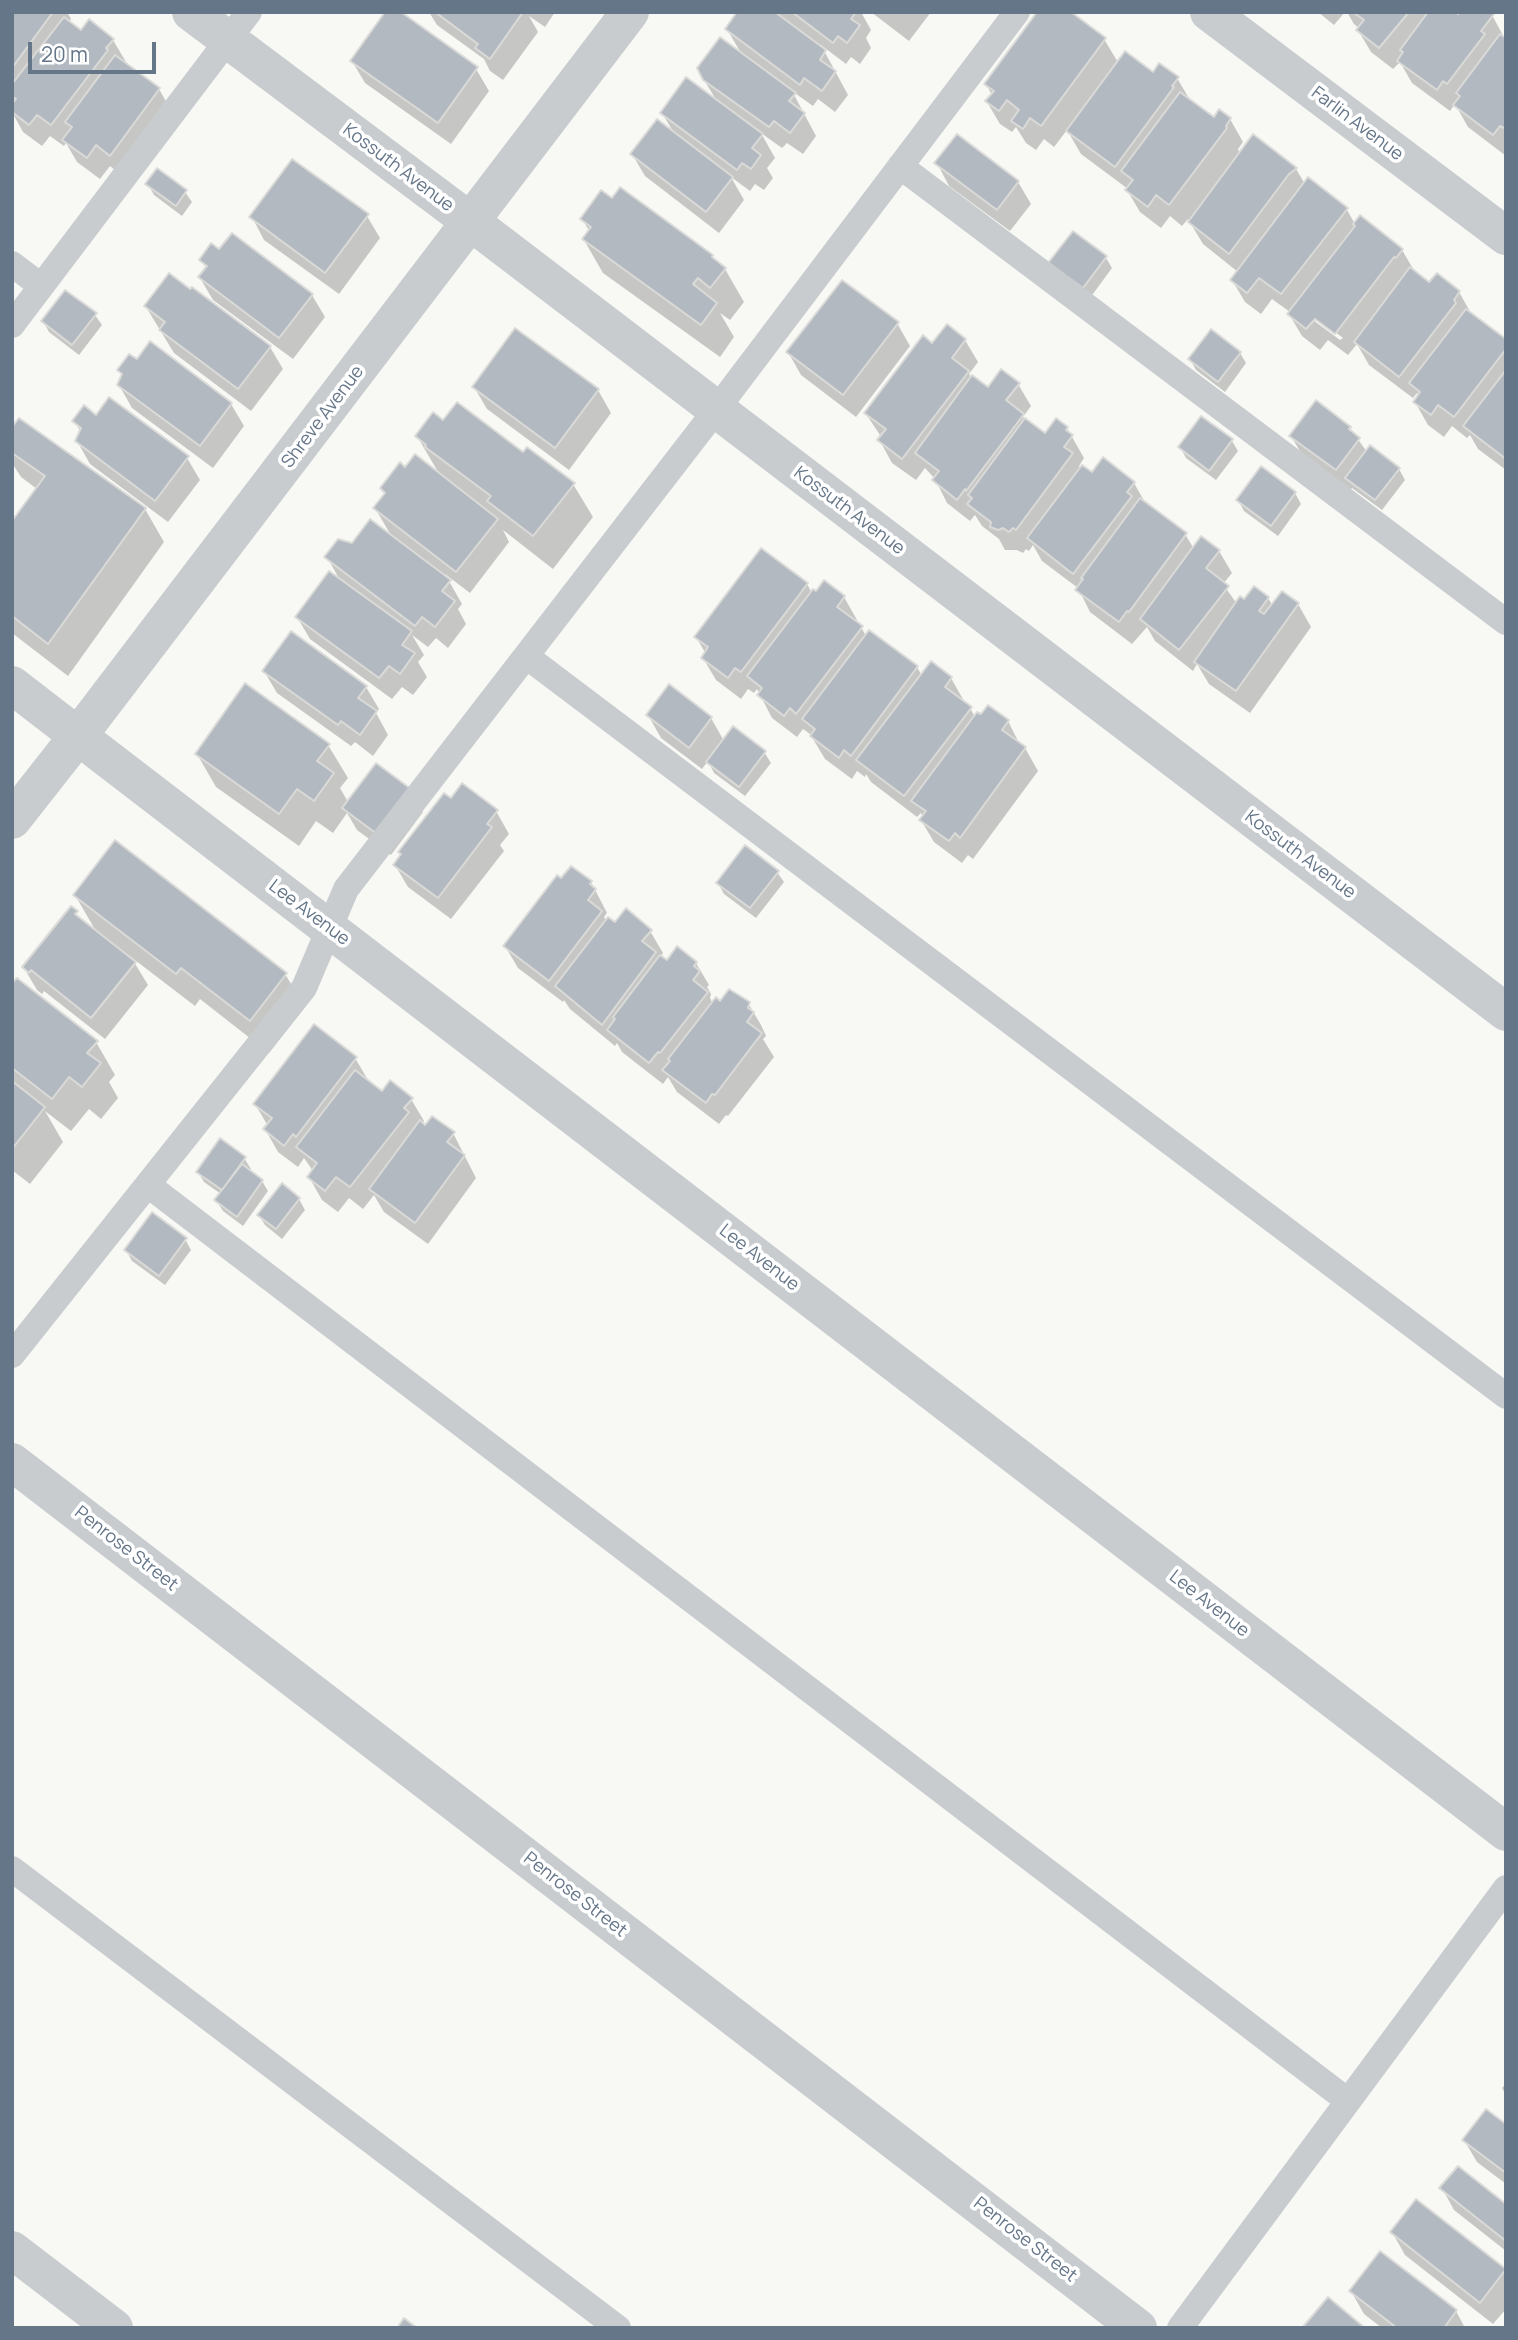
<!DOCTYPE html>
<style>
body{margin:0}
#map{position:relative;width:1518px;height:2340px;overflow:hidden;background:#f8f9f5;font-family:Manrope,sans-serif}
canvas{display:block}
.frame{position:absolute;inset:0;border:14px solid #657689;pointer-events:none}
.scale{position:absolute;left:28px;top:42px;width:128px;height:32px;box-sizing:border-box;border:4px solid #657689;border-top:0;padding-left:9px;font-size:21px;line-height:24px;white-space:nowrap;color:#657689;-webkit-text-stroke:5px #fff;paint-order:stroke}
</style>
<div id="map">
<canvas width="1518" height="2340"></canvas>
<div class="frame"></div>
<div class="scale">20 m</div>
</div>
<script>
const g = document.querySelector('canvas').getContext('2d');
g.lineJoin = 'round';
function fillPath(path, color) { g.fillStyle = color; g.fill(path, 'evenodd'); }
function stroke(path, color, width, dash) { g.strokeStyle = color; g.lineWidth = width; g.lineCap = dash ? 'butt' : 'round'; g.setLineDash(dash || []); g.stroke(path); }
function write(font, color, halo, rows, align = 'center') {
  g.font = font + ' Manrope,sans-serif'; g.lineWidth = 7; g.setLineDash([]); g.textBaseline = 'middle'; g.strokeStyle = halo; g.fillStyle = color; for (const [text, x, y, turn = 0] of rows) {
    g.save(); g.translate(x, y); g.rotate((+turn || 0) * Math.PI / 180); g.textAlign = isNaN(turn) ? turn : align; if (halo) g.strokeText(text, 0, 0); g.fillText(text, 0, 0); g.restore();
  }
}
const shadow = new Path2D(`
 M12,12H67L71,19L69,22L81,32L113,40L126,62L124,64L159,89L172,112L123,177L110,166L100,179L77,162L66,143L64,146L50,136L42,146L23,132L12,112L15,103L12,98Z
 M429,12H555L545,27L529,16L538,32L503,80L490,71L484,59L437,25Z
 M774,12H861L871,30L866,38L871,48L860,64L851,57L846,64L821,45L848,95L835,112L818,99L813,106L792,91L816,136L803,154L787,143L782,148L761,133L775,158L767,168L773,178L764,190L755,184L750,191L731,177L744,200L719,233L645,176L632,154L674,133L662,113L718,103L704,80L742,55L727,29Z
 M871,12H931L909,41Z
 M1318,12H1345L1334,25Z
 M1347,12H1453L1459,17L1492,15L1506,41V156L1468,127L1455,104L1450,111L1412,83L1400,62L1393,69L1371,52L1358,30L1360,29L1354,24Z
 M1104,39L1119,64L1153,74L1177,78L1190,100L1214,119H1230L1243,142L1238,149L1240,154L1296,169L1305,184L1308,179L1347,210L1355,224L1402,250L1415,272L1429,285L1459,292L1472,315L1506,341V470L1478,449L1470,435L1467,438L1452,426L1444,437L1428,425L1415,402L1419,397L1417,393L1413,398L1369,365L1357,344L1348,355L1328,340L1320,350L1302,336L1289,314L1290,312L1272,299L1261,314L1245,302L1232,280L1238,272L1203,244L1188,219L1182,226L1170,216L1161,228L1140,212L1127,190L1128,189L1081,154L1067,130L1054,147L1044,139L1036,150L1026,143L1016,127L1012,132L1000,124L987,102L992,95L986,84ZM1313,315L1343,338L1340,340L1313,320Z
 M352,61L476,69L489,91L451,144L365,83Z
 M937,163L1018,182L1031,204L1010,231L949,186Z
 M148,184L185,192L192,202L182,216L154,195Z
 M367,216L380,238L339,294L264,240L252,217Z
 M582,219L712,256L725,269L744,302L730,320L720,313L734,337L720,357L603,273L584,240L590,232Z
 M1073,233L1106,258L1112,268L1090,298L1057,273Z
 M201,260L312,295L325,317L293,359L213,300L200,278L207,269Z
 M190,292L270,347L283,369L251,411L174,353L146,307Z
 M95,315L102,325L79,355L49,332L43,321Z
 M897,323L910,346L856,417L801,375L788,352Z
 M965,340L978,362L969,374L972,379L988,389L1018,384L1031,406L1023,417L1026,421L1046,436L1067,428L1084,458L1079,466L1081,470L1134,483L1147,506L1185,534L1194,549L1219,551L1232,573L1223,584L1237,604L1268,598L1273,606L1282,593L1298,604L1311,627L1250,713L1209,684L1197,664L1193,671L1155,641L1147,627L1132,644L1090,612L1078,588L1042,561L1033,545L1029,551L1026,549L1023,553L1017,550H1005L999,539L982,526L975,515L970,521L947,503L935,479L925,468L916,480L892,463L880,441L882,438L866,414L932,346Z
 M1240,353L1246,363L1225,392L1196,370L1190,359Z
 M119,370L231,404L244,426L213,468L132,408L119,385L123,377Z
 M474,387L598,390L611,413L569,470L487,409Z
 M96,417L187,458L200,480L168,522L90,464L77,441L81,432L74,421Z
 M443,423L523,454L573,484L593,517L553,569L503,530L509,542L470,593L445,574L462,604L458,609L466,624L448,648L436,638L428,647L412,635L424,655L418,662L427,677L413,695L402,687L392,699L310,639L297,617L341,582L327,557L352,545L392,537L375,508L386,495L382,488L405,469L441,477L417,436Z
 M1350,428L1367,452L1399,469L1405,480L1382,510L1352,488L1349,492L1304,458L1291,436Z
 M12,430L145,509L164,542L68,676L12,633V524L37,489L21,477L12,463Z
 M1232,441L1238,451L1216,480L1186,458L1180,447Z
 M1262,468L1295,493L1301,504L1278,536L1244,511L1238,500Z
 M824,583L844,597L857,620L855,622L861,627L866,636L917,667L922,676L931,664L951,678L964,701L962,703L970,708L975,717L1008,721L1020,745L1025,748L1038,771L973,859L968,855L962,863L934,842L921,820L923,818L921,813L917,817L871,782L866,774L865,777L857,771L852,779L825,759L810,734L803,729L797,737L772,718L757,689L754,693L748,689L741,699L716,680L703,658L706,654L696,637L807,584L812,593H816Z
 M264,671L366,687L379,709L376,713L388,735L373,756L355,742L351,746L277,693Z
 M648,715L711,718L724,741L764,752L771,763L745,796L714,773L708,761L702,769L661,738Z
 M328,745L348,778L340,788L348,802L410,790L423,812L391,855L357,830L347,813L333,833L316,821L299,846L216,787L197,754Z
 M451,800L496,811L509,834L500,845L504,851L451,919L408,887L395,865Z
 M777,872L784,882L756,918L724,894L718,883Z
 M562,881L591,882L607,913L604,917L607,922L650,931L663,953L660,957L667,962L696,963L709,985L707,987L711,994L710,998L713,1004L748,1003L761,1025L766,1036L763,1039L774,1057L728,1116L726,1115L719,1124L677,1092L668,1077L663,1084L622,1052L617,1043L615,1046L570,1009L564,1000L563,1002L518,968L505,946Z
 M75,895L285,974L305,1007L269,1053L200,999L195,1006L131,957L148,985L105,1039L44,991L42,994L37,990L24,968L76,913L81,920L97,933Z
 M12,986L96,1042L115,1075L109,1082L118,1098L101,1119L89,1109L71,1131L45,1111L63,1142L30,1184L12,1170Z
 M355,1058L368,1080L382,1094L411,1099L424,1121L422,1124L453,1133L476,1178L428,1244L384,1212L374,1195L363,1209L349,1198L338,1212L322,1200L309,1177L313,1171L304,1158L298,1167L278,1152L265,1129L268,1126L255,1104Z
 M244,1158L251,1169L249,1171L262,1181L268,1191L243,1226L223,1211L216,1200L221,1194L204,1182L198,1172Z
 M299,1199L305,1210L282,1239L265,1225L259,1215Z
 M185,1239L191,1250L165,1285L132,1261L126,1250Z
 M1506,2083V2095L1502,2088Z
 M1506,2126V2184L1477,2162L1464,2140Z
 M1442,2188L1506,2206V2251L1454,2210Z
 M1417,2202L1505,2271L1506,2309L1493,2324L1405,2255L1392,2232Z
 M1351,2291L1456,2311L1465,2328H1382L1364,2314Z`);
const building = new Path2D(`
 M12,12H53L12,68Z
 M385,12H401L478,67L438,123L350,61Z
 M435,12H523L490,59L475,48L478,44Z
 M737,12H775L826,50L820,60L836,71L822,91L804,78L800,85L725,29Z
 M792,12H856L851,19L860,25L847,43L838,36L833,43Z
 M1037,12H1071L1106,38L1041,126L1030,118L1023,129L1011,121L1019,110L1007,100L999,111L985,101L994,91L984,84Z
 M1353,12H1409L1379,48L1356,30L1364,20Z
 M1428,12H1456L1458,14L1460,12H1491L1494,14L1481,31L1485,34L1447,84L1443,81L1437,90L1397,61L1403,52L1400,50Z
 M64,17L81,30L89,19L114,39L106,48L108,50L51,125L37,115L29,125L12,112V104L16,99L12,96V84Z
 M1500,34L1506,38V126L1504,128L1500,126L1493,135L1453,105L1460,96L1456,93Z
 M720,37L796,93L789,101L805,113L790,133L774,121L769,127L703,80L697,68Z
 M1125,51L1153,72L1159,63L1179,77L1172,86L1174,87L1115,167L1066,131Z
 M115,55L160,88L110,156L96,145L87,158L62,140L72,127L65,122Z
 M686,77L763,134L752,148L761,155L751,169L742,163L737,170L660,113Z
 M1180,92L1214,117L1219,109L1231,118L1226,126L1227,128L1169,205L1156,195L1148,207L1125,190L1133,180L1121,171Z
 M657,119L733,177L706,212L630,154Z
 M957,134L1019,181L997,210L934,163Z
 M1253,134L1297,168L1289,174L1229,254L1188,222Z
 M292,159L369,214L325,273L249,217Z
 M157,168L187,190L176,206L145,184Z
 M1308,177L1348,208L1281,294L1259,278L1247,293L1230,280Z
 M620,187L713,255L712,257L726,268L710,288L698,278L693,284L717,303L701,325L582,239L591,227L580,219L601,190L612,198Z
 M1360,215L1403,249L1396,258L1394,257L1335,334L1315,319L1306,329L1287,314L1355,226L1353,224Z
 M1073,231L1107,256L1083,288L1048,263Z
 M232,233L313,294L279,338L198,277L207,266L199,260L211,243L219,249Z
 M1410,267L1429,282L1437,273L1460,291L1454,300L1456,303L1399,377L1354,342Z
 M169,273L190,289L192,287L271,346L238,389L159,330L165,322L144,306Z
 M842,280L899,322L843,395L786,352Z
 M65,290L97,313L72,345L41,321Z
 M1466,309L1506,339V349L1454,417L1438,405L1431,415L1413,402L1420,392L1409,383Z
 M947,324L966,339L952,358L969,371L902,459L877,440L886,429L864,413L923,335L932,343Z
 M515,328L599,389L555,448L472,387Z
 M1211,329L1241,352L1218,382L1188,359Z
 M150,341L232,403L200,446L117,385L122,374L117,370L129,354L137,359Z
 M1001,369L1020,383L1006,400L1024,414L966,491L965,489L957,500L932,480L939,471L915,453L972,375L988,387Z
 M1506,370V459L1463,426Z
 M109,397L189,456L155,501L75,441L81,428L72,421L84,405L96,415Z
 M1316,400L1351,427L1349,429L1360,438L1336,470L1289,436Z
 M457,402L523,452L527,447L575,483L533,536L487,501L491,496L425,447L426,445L415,436L433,412L443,420Z
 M1201,416L1233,439L1209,471L1178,447Z
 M19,418L146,508L48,644L12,616V521L45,476L12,453V427Z
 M1025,418L1045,433L1056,418L1068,427L1066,430L1073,435L1064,447L1073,453L1016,530L1013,528L1009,532L1003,528L998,530L990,527L991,522L967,504L972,498L968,495Z
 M1370,445L1400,468L1375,500L1345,478Z
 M415,454L498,519L456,572L373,508L385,493L380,488L400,462L405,467Z
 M1103,457L1135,482L1127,492L1132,496L1073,574L1027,538L1082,465L1092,472Z
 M1261,466L1296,492L1271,526L1236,500Z
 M1140,498L1187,533L1129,612L1127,611L1119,622L1075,590L1083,579L1081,578Z
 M370,519L451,580L442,591L455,601L435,627L422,617L415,626L324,557L338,539L352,543Z
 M1201,536L1220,550L1206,568L1229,586L1179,650L1140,619Z
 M761,548L808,583L741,672L735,668L728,678L701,658L708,647L694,637Z
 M329,571L412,631L402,645L415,653L400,674L389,666L379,678L295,617Z
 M824,580L845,596L837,607L863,626L796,714L790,708L784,716L757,695L762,688L747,676L813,589L816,591Z
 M1254,586L1269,597L1259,611L1264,614L1282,591L1299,603L1236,691L1194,662L1240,596L1244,599Z
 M869,630L918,666L851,756L844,750L839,758L810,736L815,729L802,719Z
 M291,631L367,686L358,698L377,711L360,735L341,721L338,725L262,671Z
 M931,661L952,677L945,687L972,707L904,796L856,760Z
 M245,683L330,744L317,761L334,773L314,801L297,789L279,814L195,754Z
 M669,684L712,717L689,748L646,715Z
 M988,705L1009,720L1002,730L1026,747L960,838L955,833L949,841L919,820L926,811L911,801L977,712L981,714Z
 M733,726L766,751L739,787L706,762Z
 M376,763L411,789L377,834L342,808Z
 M462,783L498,810L487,824L492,827L438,898L393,865L401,854L398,852L444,793L451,798Z
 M115,840L287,973L250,1021L181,968L176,974L73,895Z
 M745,845L779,871L750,908L716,883Z
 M571,866L592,881L590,884L596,889L588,900L602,911L549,981L503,946L557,875L561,878Z
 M71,906L78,911L75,914L136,962L91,1018L31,970L29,973L22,967Z
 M626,908L652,930L642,941L656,952L602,1025L555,986L608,917L615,922Z
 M677,946L697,962L694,966L700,971L693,980L708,992L660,1053L658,1052L649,1063L607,1030L615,1019L613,1017L660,955L667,960Z
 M17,978L98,1041L87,1053L101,1063L82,1087L69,1077L52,1099L12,1068V983Z
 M729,989L750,1002L748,1008L754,1012L747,1022L762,1033L715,1095L712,1094L706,1103L662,1070L670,1061L668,1059L716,997L720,1001Z
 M314,1024L357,1057L296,1137L293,1134L284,1146L263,1129L272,1118L253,1104Z
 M355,1070L382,1091L390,1080L413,1098L404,1108L409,1112L350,1187L336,1177L325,1191L307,1177L317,1163L296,1147Z
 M12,1081L45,1107L12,1149Z
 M432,1116L455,1132L447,1142L465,1155L415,1223L369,1189L420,1120L425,1125Z
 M220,1138L246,1157L222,1190L196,1172Z
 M242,1164L263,1180L237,1217L214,1200Z
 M282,1183L300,1198L276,1229L257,1215Z
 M152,1212L187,1238L159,1276L124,1250Z
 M1486,2109L1506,2124V2173L1462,2140Z
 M1458,2166L1506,2204V2241L1439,2188Z
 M1416,2199L1506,2269L1480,2303L1390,2232Z
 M1380,2251L1457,2310L1444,2328H1397L1349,2291Z
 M1328,2297L1365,2328H1302Z
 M404,2318L417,2328H397Z`);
const service = new Path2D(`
 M900,166L1506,622
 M12,264L41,286
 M12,325L249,12
 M526,656L1506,1396
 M148,1185L1348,2101
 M12,1355L304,988L346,889L716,410L1017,12
 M12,1869L618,2328
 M1180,2328L1506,1888`);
const minor = new Path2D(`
 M191,12L471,222L1506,1012
 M1209,12L1506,236
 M78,736L1506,1832
 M12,1462L1138,2328
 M12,2250L114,2328`);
const tertiary = new Path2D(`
 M12,685L78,736
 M12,820L78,736L630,12`);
const streetNames = [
 ["Farlin Avenue",1357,124,37],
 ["Kossuth Avenue",398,168,37],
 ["Shreve Avenue",323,417,-53],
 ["Kossuth Avenue",849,511,37],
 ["Kossuth Avenue",1300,855,37],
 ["Lee Avenue",309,913,37],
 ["Lee Avenue",759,1258,38],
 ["Penrose Street",126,1549,38],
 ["Lee Avenue",1209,1604,38],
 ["Penrose Street",575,1895,38],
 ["Penrose Street",1025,2240,38]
];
fillPath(shadow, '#0003');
fillPath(building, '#b2b9c0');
stroke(building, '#dadad8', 2);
stroke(service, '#c8cccf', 26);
stroke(minor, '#c8cccf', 38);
stroke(tertiary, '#c8cccf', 38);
write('18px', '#657689', '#fff', streetNames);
</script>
